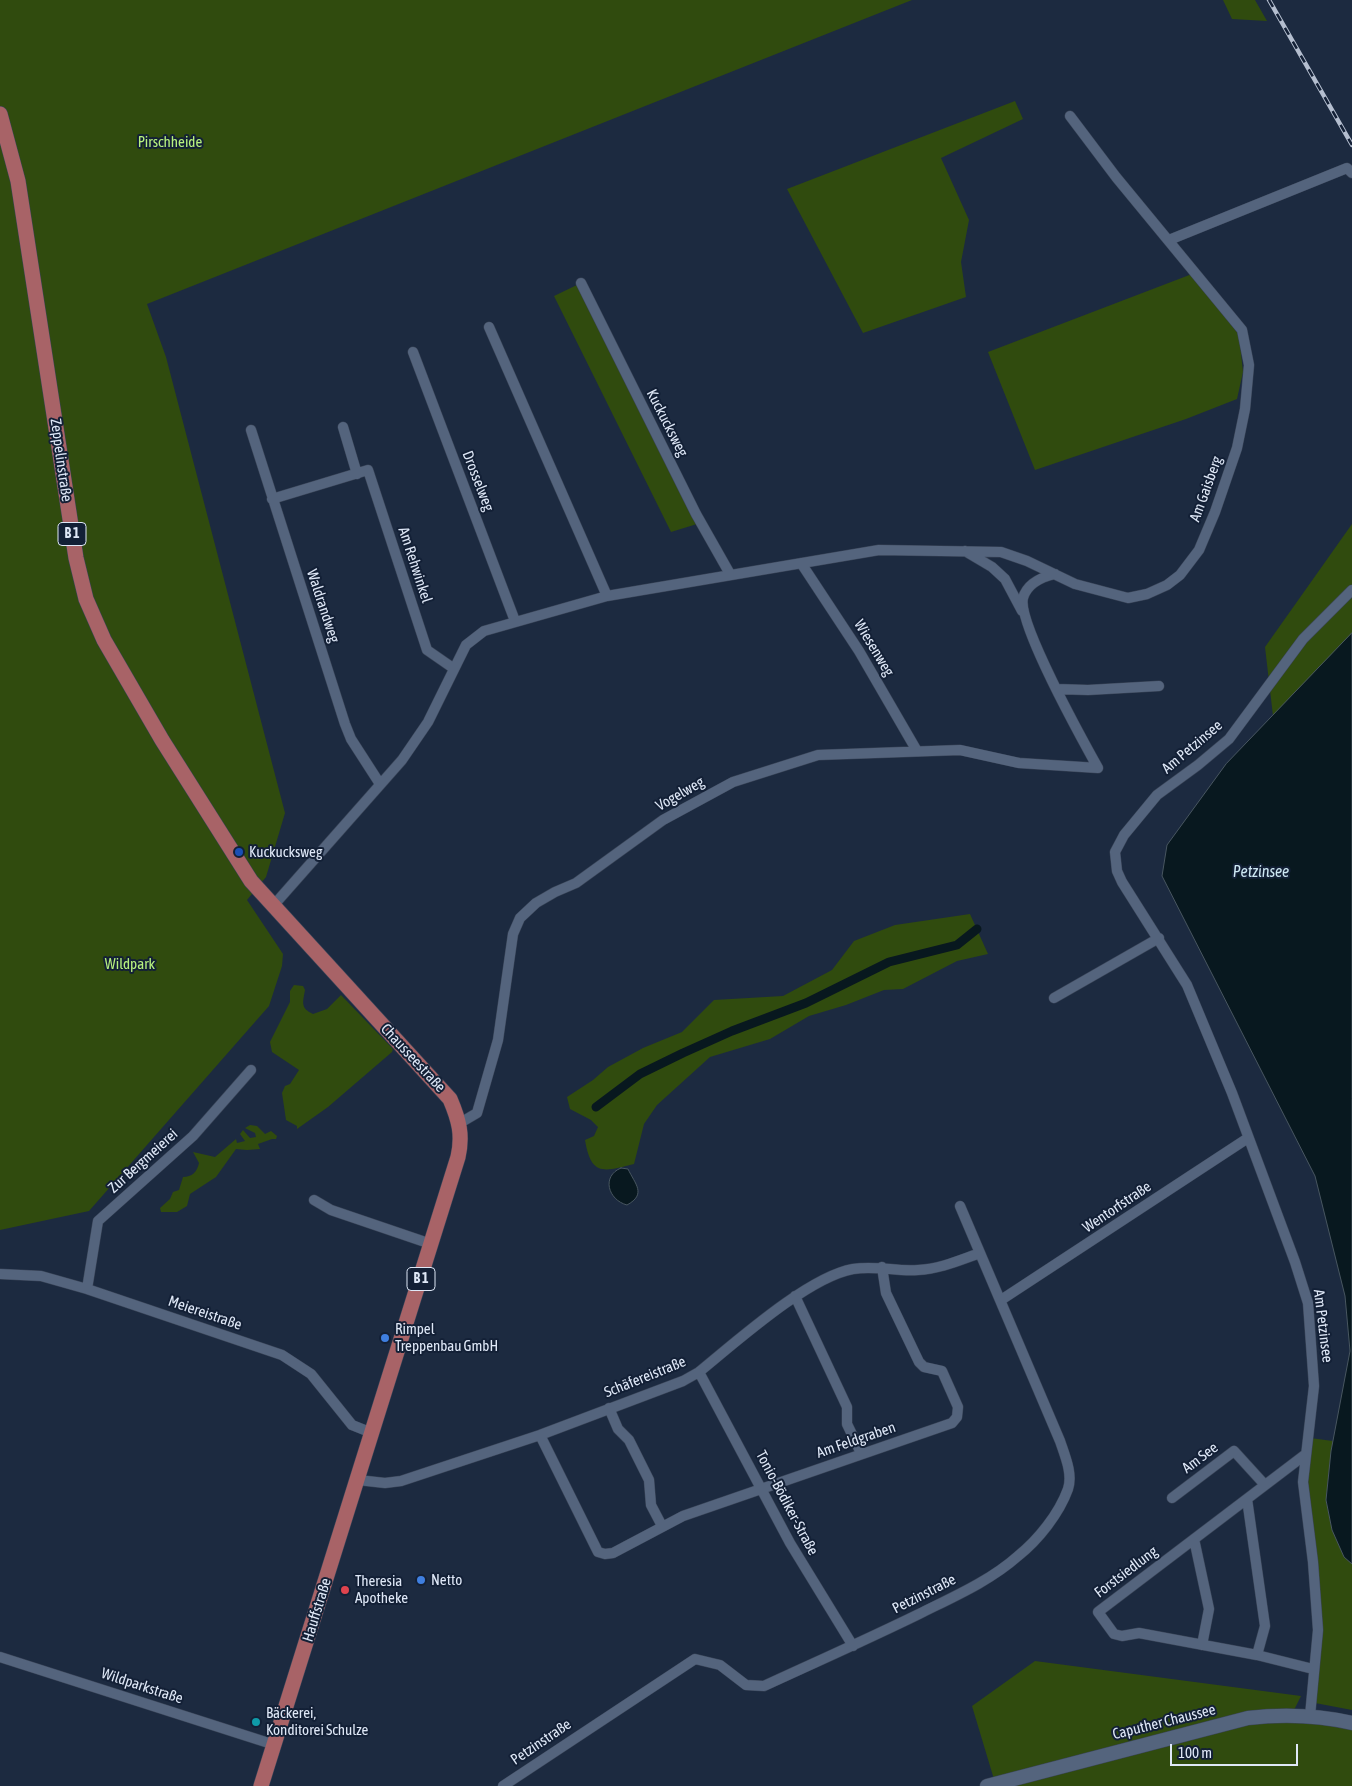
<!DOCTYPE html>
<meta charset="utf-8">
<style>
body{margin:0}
#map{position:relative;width:1352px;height:1786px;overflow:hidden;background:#1c2a40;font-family:"Asap Condensed",sans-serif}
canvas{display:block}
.scale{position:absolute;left:1170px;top:1744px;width:128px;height:22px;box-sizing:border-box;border:2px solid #dfe8f7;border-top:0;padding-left:6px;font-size:15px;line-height:18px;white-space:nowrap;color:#dfe8f7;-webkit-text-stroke:4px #132036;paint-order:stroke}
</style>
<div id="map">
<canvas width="1352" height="1786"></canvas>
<div class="scale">100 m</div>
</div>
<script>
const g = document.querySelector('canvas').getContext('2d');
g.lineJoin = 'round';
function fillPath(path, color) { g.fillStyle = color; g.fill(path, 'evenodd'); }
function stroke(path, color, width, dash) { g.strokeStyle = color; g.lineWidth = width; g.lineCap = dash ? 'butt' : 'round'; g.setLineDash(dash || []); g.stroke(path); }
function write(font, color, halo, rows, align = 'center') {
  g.font = font + ' "Asap Condensed",sans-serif'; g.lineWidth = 4; g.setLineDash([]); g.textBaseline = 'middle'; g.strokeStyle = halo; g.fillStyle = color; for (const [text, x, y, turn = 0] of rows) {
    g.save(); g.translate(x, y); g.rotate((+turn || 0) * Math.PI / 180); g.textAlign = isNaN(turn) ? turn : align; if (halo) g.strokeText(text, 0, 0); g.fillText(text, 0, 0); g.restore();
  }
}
const green = new Path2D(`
 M0,0H912L147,304L166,357L285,813L266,877L247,900L283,954L282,966L269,1006L89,1211L0,1230Z
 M1223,0H1255L1267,21L1232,19Z
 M1015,101L1023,119L941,158L969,220L961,262L966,297L863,333L787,189Z
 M1192,274L1239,335L1243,372L1237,399L1186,419L1035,470L988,352Z
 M579,284L697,524L671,532L554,296Z
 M1352,524V665L1293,695L1273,716L1265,647Z
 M970,914L988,954L957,961L903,989L884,990L846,1005L809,1016L770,1039L710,1057L657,1105L644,1124L634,1164C603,1172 591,1176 585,1140L594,1136L598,1127L591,1120L570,1109L567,1097L593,1080L608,1067L643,1048L682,1032L714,1000L783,996L832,970L854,941L895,925Z
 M294,985L303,986L305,990C303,1002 300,1008 313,1014L327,1009L341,995L393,1049L392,1052L328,1107L297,1129V1126L286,1120L282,1093L285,1086L290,1084L299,1070L272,1052L270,1042L290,1002V991Z
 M250,1125L257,1126L265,1134L271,1131L277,1136L276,1139H272L258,1144L260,1149L247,1150L236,1149L216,1177L190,1194L187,1206L177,1212H161L160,1208L170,1199L173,1192L179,1190L183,1177C192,1177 197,1172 199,1163L193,1152L215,1157L236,1139L237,1143L245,1141L240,1134L243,1130L250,1138L256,1137L255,1133L245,1128Z
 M1310,1438L1333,1441L1326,1500L1352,1550V1710L1315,1703L1319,1653L1306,1482Z
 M1035,1661L1301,1696L1290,1718L1352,1729V1786H996L972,1706Z`);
const water = new Path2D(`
 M1352,633V1564L1344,1557L1332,1530L1326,1500L1331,1451L1350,1351L1345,1296L1315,1176L1162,876L1167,845L1226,764Z
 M621,1168L628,1169C635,1184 647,1194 627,1205C608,1200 601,1176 621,1168Z`);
const canal = new Path2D(`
 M596,1107L640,1074L683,1053L732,1031L806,1003L889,962L957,945L977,929`);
const street = new Path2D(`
 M1169,240L1347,168L1352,173
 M581,283L696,514L730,574
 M489,327L607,596
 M413,352L515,621
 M343,427L357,474
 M251,430L345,724L351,739L380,784
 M272,499L368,470L427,650L453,668
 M965,551L992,567L1005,579L1022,611
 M801,563L859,651L917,751
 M1055,574C1042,577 1027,584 1023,598C1017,622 1083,741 1098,768
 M1056,689L1088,690L1159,686
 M273,906L402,760L428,722L466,645L484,631L607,596L879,550L1001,552L1027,561L1075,584L1128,598L1147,594L1167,585L1180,575L1199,550L1215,512L1237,448L1245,409L1249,365L1242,330L1116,177L1070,116
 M1054,998L1159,938
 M460,1123L477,1113L498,1040L513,934L520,918L536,903L555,892L576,883L663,820L733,782L818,755L960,750L1019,763L1098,768
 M314,1200L331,1210L431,1244
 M0,1274L41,1276L87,1289L282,1355L311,1374L352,1425L372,1433
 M87,1289L98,1221L193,1136L251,1070
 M795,1296L847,1407V1424L861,1453
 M1001,1300L1248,1138
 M699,1372L790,1543L853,1646
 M609,1408L618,1429L629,1440L649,1480L651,1505L662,1526
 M540,1435L598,1552L605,1554L613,1553L683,1516L952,1423L957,1417L958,1407L942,1371L924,1367L919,1362L886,1293L882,1267
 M1306,1454L1098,1612L1114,1634L1122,1636L1139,1633L1257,1655L1313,1669
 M358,1480L385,1483L401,1481L540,1435L683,1381L699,1372C736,1342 808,1277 853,1269C876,1265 897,1272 918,1270C940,1269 960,1260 980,1253
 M1172,1498L1234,1451L1265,1485
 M1247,1499L1265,1626L1257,1655
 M1194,1539L1209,1609L1202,1645
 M0,1657L275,1745
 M1310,1716L1318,1630L1313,1562L1303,1482L1314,1386L1308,1303L1295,1262L1232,1093L1187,985L1122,882L1117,871L1115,852L1124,835L1157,795L1198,765L1229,739L1303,639L1352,590
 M503,1786L695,1659L720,1665L746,1685L764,1686C816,1662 868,1639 919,1614C953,1597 990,1581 1018,1556C1038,1540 1059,1514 1068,1489C1073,1474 1065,1456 1060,1441L960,1206`);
const secondary = new Path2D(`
 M987,1786L1248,1718C1284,1714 1317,1715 1352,1723`);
const primary = new Path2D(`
 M0,114L18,181L76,558L86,599L104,640L162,740L251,881L450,1099C459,1120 463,1135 458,1157L261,1786`);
const rail = new Path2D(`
 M1269,0L1352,145`);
const markers = [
 [239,852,5,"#1a4fb4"],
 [385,1338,5,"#3f7fe0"],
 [421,1580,5,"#3f7fe0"],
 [345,1590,5,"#e0444e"],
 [256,1722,5,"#0f9aa8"]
];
const shields = [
 [72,534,28],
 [421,1279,28]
];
const shieldNames = [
 ["B 1",72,534],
 ["B 1",421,1279]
];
const parkNames = [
 ["Pirschheide",170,142],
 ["Wildpark",130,964]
];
const streetNames = [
 ["Kuckucksweg",667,423,63],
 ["Zeppelinstraße",61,460,82],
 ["Drosselweg",478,481,69],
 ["Am Gaisberg",1206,489,-70],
 ["Am Rehwinkel",415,565,72],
 ["Waldrandweg",323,606,72],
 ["Wiesenweg",874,648,59],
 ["Am Petzinsee",1192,747,-40],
 ["Vogelweg",680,794,-30],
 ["Chausseestraße",413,1058,47],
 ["Zur Bergmeierei",143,1161,-42],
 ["Wentorfstraße",1117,1207,-34],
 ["Meiereistraße",205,1313,19],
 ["Am Petzinsee",1323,1326,83],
 ["Schäfereistraße",645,1377,-22],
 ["Am Feldgraben",856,1440,-19],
 ["Am See",1200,1458,-37],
 ["Tonio-Bödiker-Straße",787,1503,62],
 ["Forstsiedlung",1126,1572,-37],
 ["Petzinstraße",924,1594,-27],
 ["Hauffstraße",317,1610,-73],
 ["Wildparkstraße",142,1686,18],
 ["Caputher Chaussee",1164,1722,-14],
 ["Petzinstraße",541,1742,-34]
];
const poiNames = [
 ["Kuckucksweg",249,852],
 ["Rimpel",395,1329],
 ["Treppenbau GmbH",395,1346],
 ["Netto",431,1580],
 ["Theresia",355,1581],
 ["Apotheke",355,1598],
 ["Bäckerei,",266,1713],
 ["Konditorei Schulze",266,1730]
];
const waterNames = [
 ["Petzinsee",1261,872]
];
fillPath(green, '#304b0e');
fillPath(water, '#08181f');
stroke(water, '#485660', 1);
stroke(canal, '#08181f', 9);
stroke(street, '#3a4558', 11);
stroke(secondary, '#3a4558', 15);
stroke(primary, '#3a4558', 16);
stroke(street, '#54647d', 10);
stroke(secondary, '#54647d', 14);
stroke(primary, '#a86367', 15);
stroke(rail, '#b4becf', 4.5);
stroke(rail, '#132036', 2.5, [8]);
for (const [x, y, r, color] of markers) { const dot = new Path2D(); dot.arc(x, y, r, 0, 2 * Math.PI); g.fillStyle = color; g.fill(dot); stroke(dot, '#132036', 2); }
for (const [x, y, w] of shields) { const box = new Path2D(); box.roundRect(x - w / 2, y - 11.5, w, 23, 4); g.fillStyle = '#132036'; g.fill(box); stroke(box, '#dfe8f7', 1); }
write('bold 14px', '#dfe8f7', null, shieldNames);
write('15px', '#b7f17e', '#132036', parkNames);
write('15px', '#dfe8f7', '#132036', streetNames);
write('15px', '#dfe8f7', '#132036', poiNames, 'left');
write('italic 16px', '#cee8f3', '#132036', waterNames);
</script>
